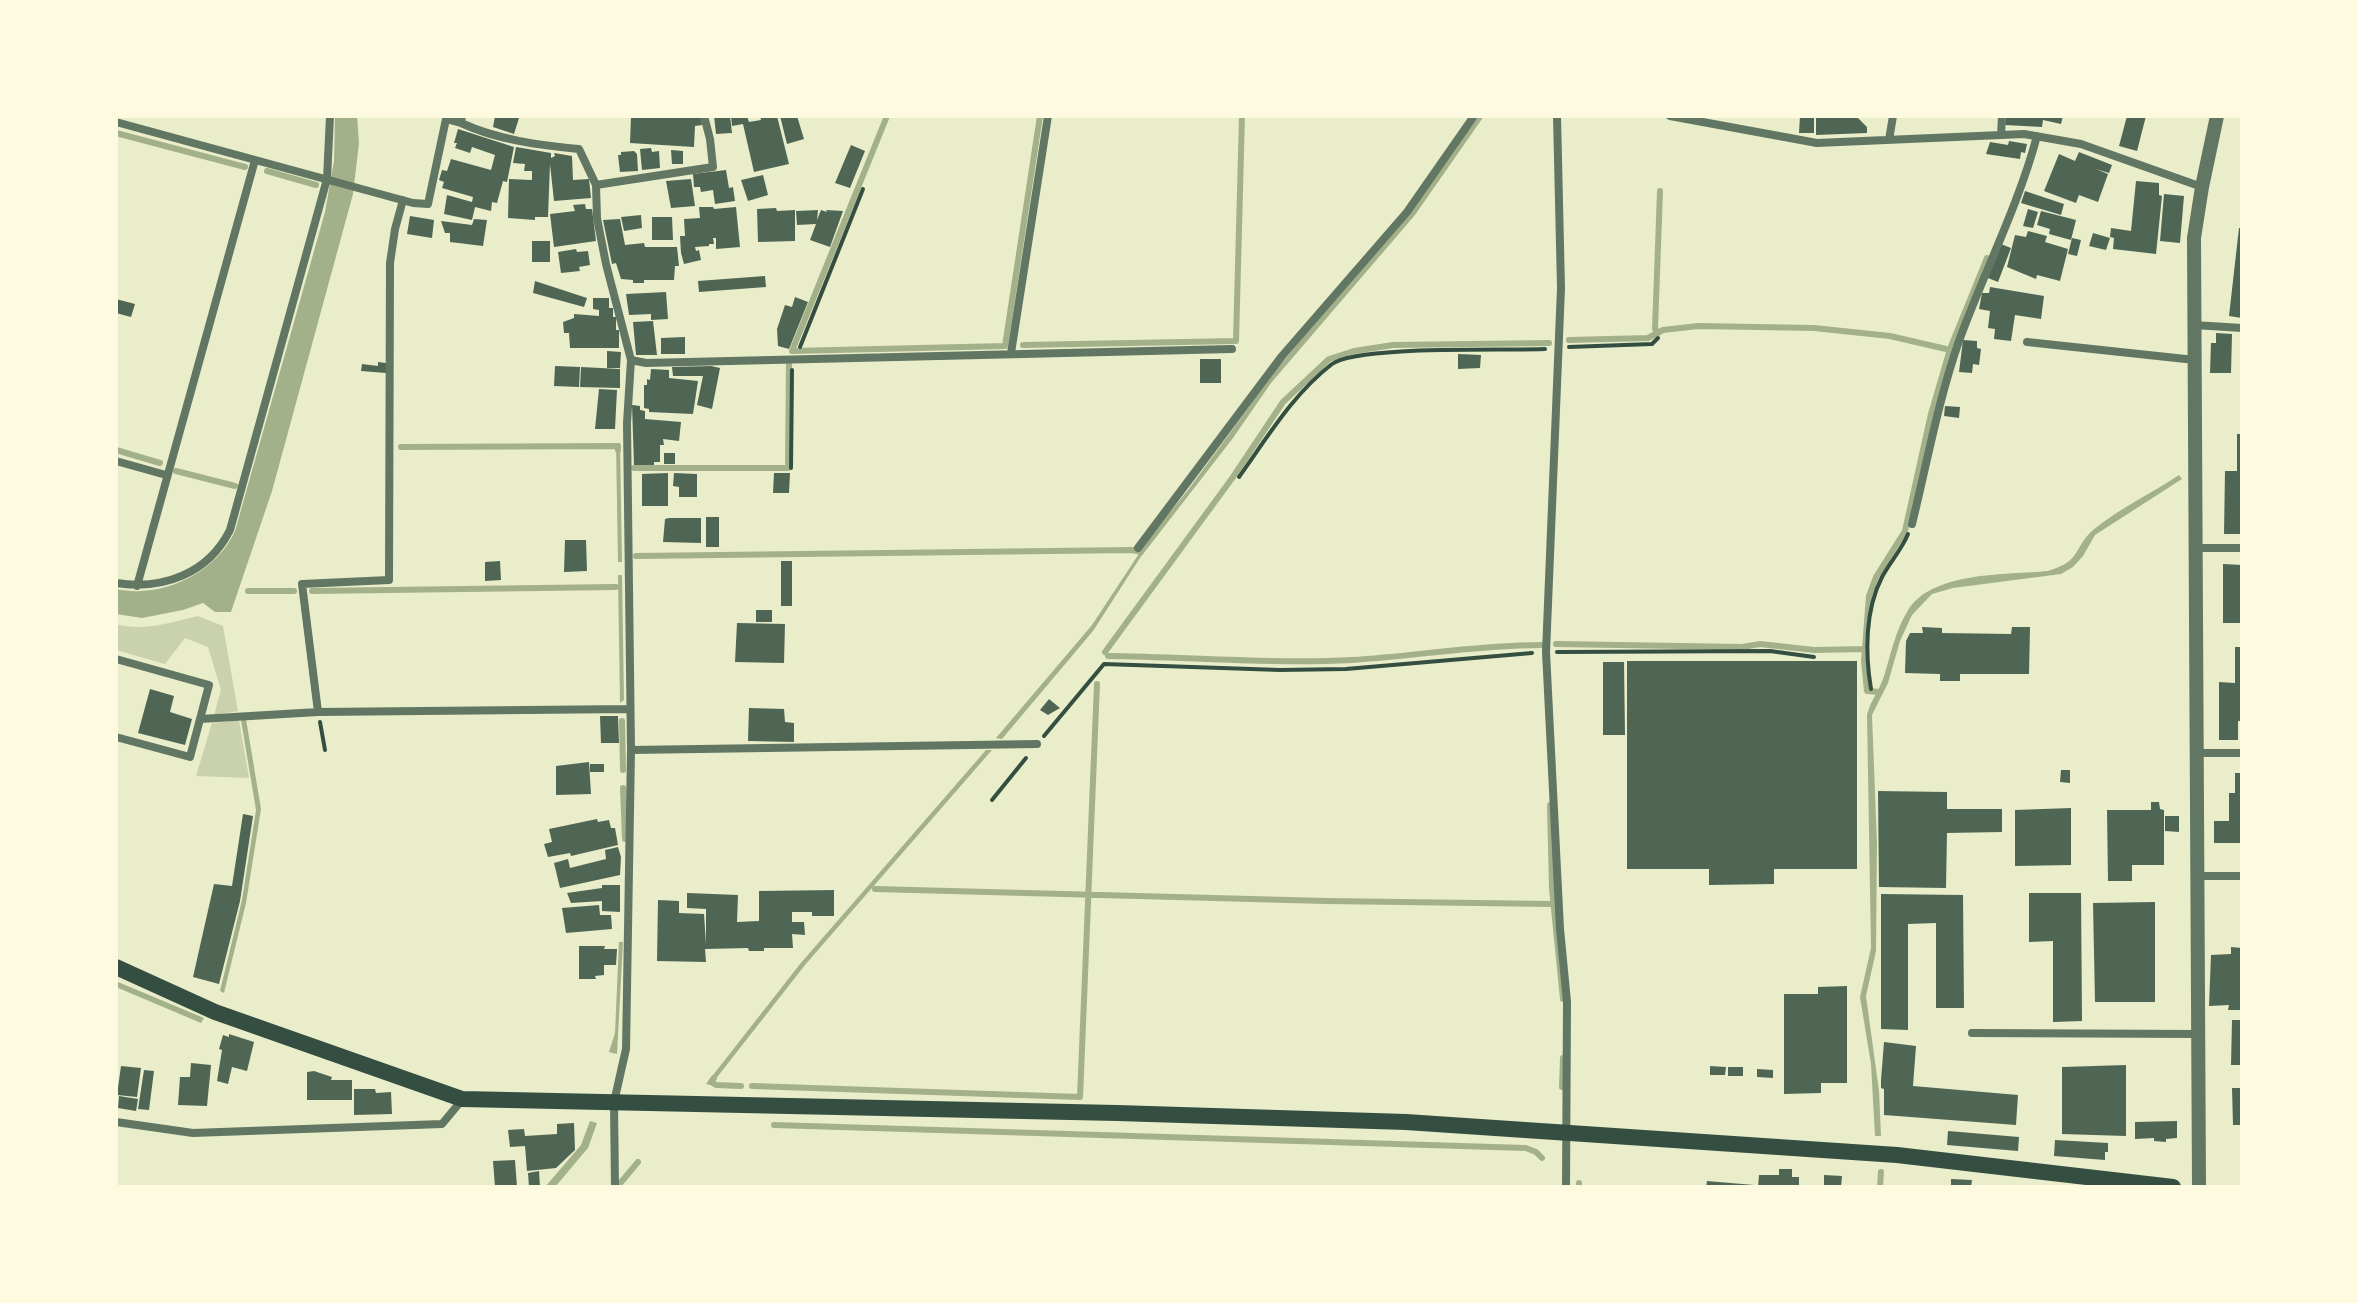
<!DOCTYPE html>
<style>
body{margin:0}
#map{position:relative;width:2358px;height:1303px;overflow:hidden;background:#e9edc9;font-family:Rubik,sans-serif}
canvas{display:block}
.frame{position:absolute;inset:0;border:118px solid #fefae0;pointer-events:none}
</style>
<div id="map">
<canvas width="2358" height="1303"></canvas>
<div class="frame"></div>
</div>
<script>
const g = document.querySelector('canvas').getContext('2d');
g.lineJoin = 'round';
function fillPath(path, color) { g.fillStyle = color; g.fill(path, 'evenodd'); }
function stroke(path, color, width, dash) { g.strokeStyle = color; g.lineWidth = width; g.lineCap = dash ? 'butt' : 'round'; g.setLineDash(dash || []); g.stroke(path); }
const green = new Path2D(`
 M198,616L223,626L238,711L214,715L221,690L208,647L185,638L165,664L116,650V624C142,632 172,622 198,616Z
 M239,720L249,778L196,776L212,723Z`);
const water = new Path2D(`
 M335,116H357L359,143L353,194L272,491L231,612H215L203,603L183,610L142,618L116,614V589C162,599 216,573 235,531L325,212L334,161Z
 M1479,116H1484L1415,215L1271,383L1233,438L1140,558L1093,631L1002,739L996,738L1092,625L1150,537L1188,490L1277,369L1428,184Z
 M616,443H620L622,562H618Z
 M2179,475L2182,479L2095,535L2083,556L2073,567L2061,574L1953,588L1932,594L1912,615L1900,641L1888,683L1872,715L1877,844L1876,951L1866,996L1879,1091L1881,1136H1875L1871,1064L1860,997L1871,948L1867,715C1870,701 1880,690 1884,676C1891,654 1895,632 1907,612C1930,571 2006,575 2048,571C2082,561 2073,548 2093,530C2117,510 2152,493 2179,475Z
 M618,575H622L624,700L620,703Z
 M246,719L261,809L246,903L224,993L220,991L242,900L256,810L241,720Z
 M986,750H992L805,965L711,1085L706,1084L800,964Z
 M619,942H623L617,1054L609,1052L615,1033Z
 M116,981L118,982L204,1018L201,1023L116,987Z
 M590,1121L597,1123L588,1148L555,1187H545L581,1145Z`);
const stream = new Path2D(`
 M887,116L792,351L1005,346L1040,116
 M116,133L245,167
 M267,171L316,185
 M1658,333L1655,329L1660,191
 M1569,340L1648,338L1663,330L1698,326L1814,328L1890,336L1946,349
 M1023,345L1236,341L1242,116
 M401,447L618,446V450
 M116,450L160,463
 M634,468H788L789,364
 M176,471L235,486
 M636,556L1133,550L1141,552
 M248,591H294
 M312,591L616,587
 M1556,644L1742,647L1760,644L1814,650L1865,649
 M1105,652L1233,477L1283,402L1329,359L1354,351L1393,345L1549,343
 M1108,656C1189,657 1271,664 1352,660C1416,656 1478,645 1541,645
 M1880,692L1867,691L1864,661L1869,596L1876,577L1905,531L1931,414L1950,349L1987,258
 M622,721L623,770
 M623,788L625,839
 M1550,805L1552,889L1563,999
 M875,889L1326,901L1552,904
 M714,1078L711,1082L716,1085L741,1086
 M752,1086L1080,1097L1097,684
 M1562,1087L1563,1058
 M774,1125L1526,1148L1536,1152L1542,1158
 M1579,1183V1187
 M617,1187L638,1162
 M1880,1187L1881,1172`);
const building = new Path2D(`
 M495,116L519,118L514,134L493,127Z
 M631,116H701L702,125L695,126L694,147L630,143Z
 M714,116H730L732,133L716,134Z
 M731,116H747L749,122L761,120L760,116H777L789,164L754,172L743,124L732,126Z
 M780,116H797L804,139L787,144Z
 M1800,116H1814V133H1799Z
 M1816,116H1856L1867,127V133L1816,135Z
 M2006,116H2063L2061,124L2043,120L2042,127L2005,125Z
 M2127,116H2146L2137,151L2119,146Z
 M458,129L514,147L507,182L503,181L497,203L492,202L491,211L475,207L472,220L444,214L447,195L472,202L473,197L442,188L444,182L439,180L442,170L447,171L451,159L491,170L495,155L472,147L470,153L455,148L457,143H454Z
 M2009,141L2027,144L2025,153L2021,152L2020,159L1986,154L1990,142L2008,145Z
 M851,145L865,151L850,188L835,183Z
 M516,147L551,153V158L555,156L554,153L572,156L573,180L589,179L591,198L554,201L550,164L548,217H535V220L508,218L509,179L532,180V171H524L525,164L513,163Z
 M651,148L652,152L659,151L660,168L642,170L640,149Z
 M671,150L683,151V164H672Z
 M634,151L637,154L638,171L620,172L618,155H621V152Z
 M2079,152L2112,165L2109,173L2096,169L2108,174L2098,202L2079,195L2076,203L2044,191L2059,154L2075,161Z
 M726,170L729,188L733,187L735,201L715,204L713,190L701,192L700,187H694L693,174Z
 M763,175L768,195L748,201L741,180Z
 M691,179L695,206L671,208L666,181Z
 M2136,181L2159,183V195L2162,196L2156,254L2113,249L2114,238L2110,237L2111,228L2131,231Z
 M2025,191L2064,204L2061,215L2021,203Z
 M2164,194L2184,196L2180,243L2160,241Z
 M585,204L586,209H592L596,241L554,247L550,214L575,211L573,205Z
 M699,207H713L714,209L736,207L740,247L716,249V238H713L714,244H709V246L695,247L696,251L699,250L701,260L684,264L681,253L680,236H685L684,219L700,218Z
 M776,208L777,211L795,210V241L758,242L757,209Z
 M2028,209L2038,212L2033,228L2023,226Z
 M818,210L817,220L821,210L827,212L826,210L843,211L830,247L810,240L816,224L797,225L796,211Z
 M2041,211L2076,220L2071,240L2049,234L2050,229L2037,225Z
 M641,215L642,228L624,231L621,217Z
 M410,216L434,220L432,238L407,234Z
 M652,217H672L673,240H652Z
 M474,219L487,220L483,246L450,242V233H445L441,221L472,225Z
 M620,219L625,245L644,243L645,247H677L679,266H675L674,280H644V283H633V280L621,279L616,263L612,264L603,220Z
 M2239,228H2242V318L2229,316Z
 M2028,231L2047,236L2045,242L2068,249L2060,281L2037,275L2036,279L2007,267L2015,235L2026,237Z
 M2093,233L2110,238L2106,250L2089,246Z
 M2072,238L2081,240L2077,256L2068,254Z
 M532,241H550V262H532Z
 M2001,244L2011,248L1998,282L1988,278Z
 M576,249L577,252L588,251L590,265L579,267L580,271L561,273L558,252Z
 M765,276L766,287L699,292L698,281Z
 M535,281L587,298L584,307L533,293Z
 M1990,287L2044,296L2041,319L2015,315L2011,341L1994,339L1995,329L1988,328L1990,311L1979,309L1982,293H1989Z
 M666,292L668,319L651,320V314L629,315L626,294Z
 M795,297L808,302L789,349L778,346L777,329L785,305L792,307Z
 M593,298H609V308H613V317H616V330H619V348H570L569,333H564L563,322L574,318V314L599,316V310L593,309Z
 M116,299L135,304L131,317L116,313Z
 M653,321L657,355H636L633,322Z
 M2216,333L2232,334L2231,373H2210L2211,343H2216Z
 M685,337V354H661V338Z
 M1963,340L1977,341V348L1981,349L1979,365L1973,364L1972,373L1959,372Z
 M607,351L621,352L620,368H607Z
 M1458,354L1481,355L1480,368L1458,369Z
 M1200,359H1221V383H1200Z
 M378,362L386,363V373L361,371L362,364L378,366Z
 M555,366L580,367L579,387L554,386Z
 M711,366L720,368L712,409L697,405L703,376H673L672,367Z
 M581,367L620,369V388L580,387Z
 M651,369L669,370V378L698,381L693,414L649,412V409L644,408V385H647V379L650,380Z
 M599,389L617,390L615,429H595Z
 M632,405L640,406V410L645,411V419L681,422L679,441L663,439L664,445H660V462H654V465H634Z
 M1945,406L1960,407L1959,418L1944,416Z
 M2237,434H2242V534H2224L2225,471H2237Z
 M664,453H675V464H664Z
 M668,473V506H642V474Z
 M674,473L697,474V497H679V487L673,486Z
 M774,473H790L789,493H773Z
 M706,517H719V547H706Z
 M669,518H701V543L663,542L665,519Z
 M565,540H586L587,571L564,572Z
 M500,561L501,580L485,581V562Z
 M781,561H792V606H781Z
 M2223,564L2242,565V623H2223Z
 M756,610H772V622H756Z
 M737,623L785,624L784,663L735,662Z
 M1922,627L1942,628V633L2011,634L2012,627H2030L2029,674H1960V681H1940V674L1905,673L1906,641L1910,633H1923Z
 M2235,647H2242V721H2238V740H2219V682L2235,683Z
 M1627,661H1857V869H1774V884L1709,885V869H1627Z
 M1603,662H1624L1625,735H1603Z
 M150,689L174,696L170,712L192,719L185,745L138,733Z
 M1049,699L1060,708L1048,715L1040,710Z
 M749,708L784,709L785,722L794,723V742L748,741Z
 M600,716H618L619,743H601Z
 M589,762L591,794L556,795V766Z
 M590,764H604V772H590Z
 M2061,770H2070V783L2060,782Z
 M2235,773H2242V843H2214V821H2229V793H2235Z
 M1878,791L1947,792V809H2002V832L1947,833L1946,888L1879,887Z
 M2151,802H2159L2160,809L2164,810V865H2132V881H2108L2107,810H2151Z
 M2071,808V865L2015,866V810Z
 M243,814L253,816L240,901L219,984L193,977L214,884L232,886Z
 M2165,816H2179V832L2165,831Z
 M597,819L598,822L609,820L611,828H615L618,845L571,856L570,853L548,857L544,844L552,842L549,829Z
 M618,847L621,857L620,875L560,888L554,863L568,859L570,868L606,859L605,850Z
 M602,885H620V912L602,911V901L571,903L567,893L602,888Z
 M834,890V916H812V912H792V922H804L805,935L792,934L793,948H764V951H749L748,948L705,949L706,962L657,961L658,900L679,901V913L704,914L706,944V909L687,908V893L738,895L737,922L759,921V891Z
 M2029,893H2081L2082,1021L2053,1022V941L2029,942Z
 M1881,894L1963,895L1964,1008H1936V923L1908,924V1030L1881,1029Z
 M2155,902V1002H2095L2093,903Z
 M599,905L600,915H611L612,929L566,933L562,908Z
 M579,946H605L604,949H617L616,965H604V975L595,976L596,979H579Z
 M2231,947L2242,948V1010H2228L2229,1005L2209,1006L2211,955L2231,954Z
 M1847,986V1083H1821V1093L1784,1094V994H1818V987Z
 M2232,1020H2242V1065H2231Z
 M229,1034L254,1042L247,1071L232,1067L228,1084L217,1081L222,1050L219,1049L223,1035L229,1037Z
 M1884,1042L1916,1046L1913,1086L2018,1095L2016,1125L1884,1115V1089L1881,1088V1080Z
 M191,1063L211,1065L207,1106L178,1105L180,1077H190Z
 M2126,1065V1136L2062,1134V1067Z
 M121,1066L141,1068L137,1097L117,1095Z
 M1710,1066L1726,1067L1725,1075H1710Z
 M1728,1067H1743V1076H1728Z
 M1757,1069L1773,1070V1078L1757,1077Z
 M144,1070L154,1071L149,1110L138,1109Z
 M314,1071L332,1077L331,1080H352V1100H307V1072Z
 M2232,1088H2242V1125H2233Z
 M354,1089H375L376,1093L391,1092L392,1114L354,1115Z
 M119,1096L138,1099L136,1111L118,1108Z
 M2177,1121V1138L2166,1139V1142L2154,1141V1138L2135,1139V1122Z
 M574,1123L575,1150L556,1168L527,1171L525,1146L510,1147L508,1130L524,1129L525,1136L557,1134V1124Z
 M1948,1131L2019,1137L2018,1151L1947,1145Z
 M2055,1140L2108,1143V1152H2105V1160L2054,1156Z
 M515,1160L517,1187H495L493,1161Z
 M1779,1169H1792V1177H1799V1187H1758L1759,1175H1779Z
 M539,1171L540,1187H529L528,1173Z
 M1824,1175L1842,1176L1841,1187H1824Z
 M1951,1179L1972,1180L1971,1187H1951Z
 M1707,1181L1754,1185V1187H1706Z`);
const path = new Path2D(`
 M800,347L863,189
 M1569,347L1652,344L1658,338
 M791,468L792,370
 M1239,477C1267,438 1293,394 1332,364C1358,345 1505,351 1545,349
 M1557,652L1770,651L1814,657
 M1871,689C1865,653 1865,610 1882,577C1890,562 1902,549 1908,534
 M320,722L325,750
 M1044,736L1104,664L1280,670L1346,669L1532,653
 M992,800L1026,758`);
const minor = new Path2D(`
 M462,116L461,123C498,140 538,145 579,149L596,185L597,218L606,264L631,360L627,423L631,750L626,1049L614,1102L615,1187
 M1557,116L1561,288L1546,652L1560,929L1567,1002L1566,1187
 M1670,116L1817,143L2024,134L2081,144L2202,187
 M116,122L413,203L428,204L446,119L461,123
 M2001,135L2002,116
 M1889,140L1893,116
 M596,185L713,167L710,139L704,116
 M2194,325L2242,328
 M2027,342L2195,360
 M1011,353L1048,116
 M631,360L646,363L1232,349
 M116,461L166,475
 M1912,524C1927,463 1938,401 1959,341C1984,272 2018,207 2037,136
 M1138,548L1282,356L1407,212L1474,116
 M2196,548H2242
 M116,583C163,590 208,574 230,530L327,179L330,116
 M137,586L255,160
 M116,659L209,685L190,757L116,737
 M318,712L630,709
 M200,719L318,712L302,584L389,580L390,263L395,229L403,200
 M631,750L1037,744
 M2196,753H2242
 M2197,876H2242
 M1972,1033L2198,1034
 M116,1122L193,1133L442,1124L462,1100`);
const tertiary = new Path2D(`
 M2199,1187L2194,238L2202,187L2217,116`);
const secondary = new Path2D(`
 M116,967L215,1012L462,1099L1117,1113L1406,1122L1897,1155L2173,1187`);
fillPath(green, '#cad2ad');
fillPath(water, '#a3b18a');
stroke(stream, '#a3b18a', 6);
fillPath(building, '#4f6655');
stroke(path, '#344e41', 4);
stroke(minor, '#617663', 8);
stroke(tertiary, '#617663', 14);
stroke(secondary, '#344e41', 16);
</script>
